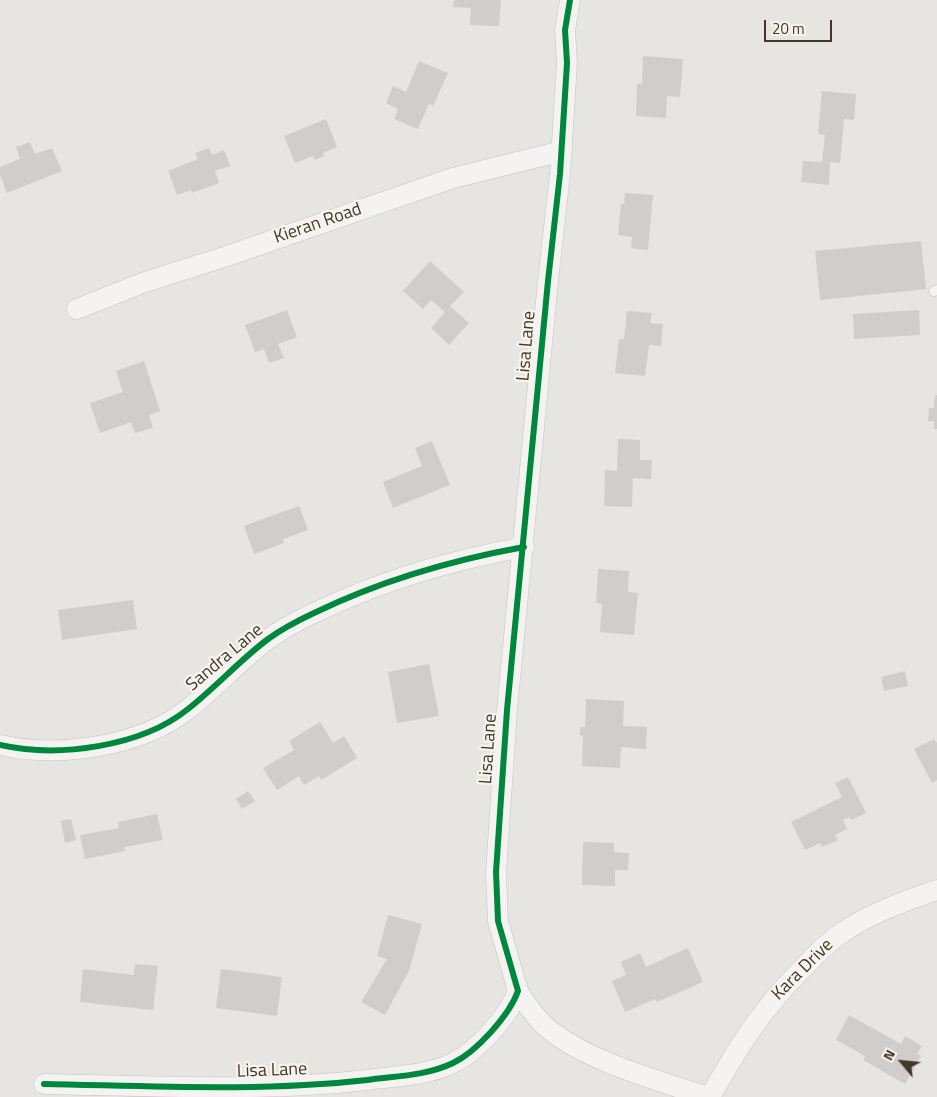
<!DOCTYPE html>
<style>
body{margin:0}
#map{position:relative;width:937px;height:1097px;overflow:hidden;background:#e7e5e2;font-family:"Titillium Web",sans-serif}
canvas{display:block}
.north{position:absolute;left:877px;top:1037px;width:50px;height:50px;-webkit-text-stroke:4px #f7f3ef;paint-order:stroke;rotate:298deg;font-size:14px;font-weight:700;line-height:20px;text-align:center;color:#433726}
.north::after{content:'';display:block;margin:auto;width:18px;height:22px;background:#433726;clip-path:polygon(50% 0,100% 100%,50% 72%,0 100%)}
.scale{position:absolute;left:764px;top:20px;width:68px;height:22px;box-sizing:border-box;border:2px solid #433726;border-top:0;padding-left:6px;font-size:15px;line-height:18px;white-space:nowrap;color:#433726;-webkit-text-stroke:4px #f7f3ef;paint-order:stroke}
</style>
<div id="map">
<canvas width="937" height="1097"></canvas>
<div class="north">N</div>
<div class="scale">20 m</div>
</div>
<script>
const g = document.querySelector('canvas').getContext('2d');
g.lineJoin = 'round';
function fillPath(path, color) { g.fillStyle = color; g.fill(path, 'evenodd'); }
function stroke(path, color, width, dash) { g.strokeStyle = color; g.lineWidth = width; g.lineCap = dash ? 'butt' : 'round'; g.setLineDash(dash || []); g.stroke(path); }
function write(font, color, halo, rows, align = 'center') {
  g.font = font + ' "Titillium Web",sans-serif'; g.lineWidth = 4.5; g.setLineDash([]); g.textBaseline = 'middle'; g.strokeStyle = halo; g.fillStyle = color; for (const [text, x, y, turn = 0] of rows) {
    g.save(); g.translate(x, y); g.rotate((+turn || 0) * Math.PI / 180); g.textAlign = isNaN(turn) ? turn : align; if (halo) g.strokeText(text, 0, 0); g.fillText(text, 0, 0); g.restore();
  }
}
const building = new Path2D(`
 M454,0H501L499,26L470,25L471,8L453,7Z
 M643,56L683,59L680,97L667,96L666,118L636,116L637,84H642Z
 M419,61L448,73L433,106L429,104L418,129L394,119L398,109L386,103L393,86L406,92Z
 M822,91L856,94L854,120L844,119L840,163L830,162L829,185L801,182L803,161L822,162L825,135L818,134Z
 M326,119L337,147L323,153L324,156L315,160L313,156L295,163L284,136Z
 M30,142L35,154L52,148L62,171L7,193L0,175V167L20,159L16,147Z
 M209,148L212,155L224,150L230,166L215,171L219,183L192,193L191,190L177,195L168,171L198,159L195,153Z
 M625,193L653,195L648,250L631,248L632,237L618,235L621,204H624Z
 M921,241L926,289L820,300L815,251Z
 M430,261L464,292L450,306L469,323L449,345L431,328L445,312L431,300L423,309L403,291Z
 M287,310L297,337L278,344L284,358L269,363L264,349L255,352L245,325Z
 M919,310L920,335L854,339L853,314Z
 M627,311L652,313L650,323L663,324L661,346L649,345L645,376L615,373L619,339H624Z
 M144,361L160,411L149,415L153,428L135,433L131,422L100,433L90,403L123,392L116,371Z
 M935,395H937V429H934V421H928L929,408H934Z
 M618,439L640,440V460H652L651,479L633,478L632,507L604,506L605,470L617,471Z
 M432,441L450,485L393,508L383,482L422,466L415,448Z
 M299,506L308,530L283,539L284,543L254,554L244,526Z
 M598,569L629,571L628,592L638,593L634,635L600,632L602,604L596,603Z
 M133,600L137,629L62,640L58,610Z
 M429,664L439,716L397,723L388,672Z
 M905,671L908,686L884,691L881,677Z
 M586,699L624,701L623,726L647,727L646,749L621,747L620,768L582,766L583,736L580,735V727H585Z
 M320,722L333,743L344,736L357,758L321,780L319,776L304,785L299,776L277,790L263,768L294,750L289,741Z
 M934,739L937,743V780L932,783L914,749Z
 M848,777L866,813L851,820L849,817L843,820L847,829L835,835L838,840L822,847L820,843L805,850L791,822L842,797L835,783Z
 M248,791L255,801L242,809L236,799Z
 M157,814L163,840L124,847L125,851L85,859L80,835L119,828L118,822Z
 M71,819L76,840L65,843L61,821Z
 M583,842L614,843V852L629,853L628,870H615V886L582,885Z
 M388,915L422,924L409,971L385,1015L361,1002L387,959L377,956Z
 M688,948L703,982L657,1002L655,999L625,1012L612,981L626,975L621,962L640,953L646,967Z
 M135,964L158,966L153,1010L80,1002L83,969L134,975Z
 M221,969L282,977L277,1016L216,1008Z
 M849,1015L901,1044L905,1036L922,1046L917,1054L921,1056L905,1084L863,1060L865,1056L836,1040Z`);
const lane = new Path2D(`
 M934,291L937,290`);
const street = new Path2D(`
 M77,309L145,282L224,257L453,178L562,151
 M0,745C58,758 141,747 188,709C216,687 240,660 268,639C282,629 299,620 314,613C380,581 452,560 524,547
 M518,991C525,1002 532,1013 541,1022C577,1059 660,1081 708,1097
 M44,1084C152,1086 260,1092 367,1080C395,1076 426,1076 453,1063C476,1052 509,1016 518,991L498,921L496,872L507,710L548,281L560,174L567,63L565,30L570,0
 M710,1097C739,1045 764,1006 806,965C817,953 829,941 843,932C871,913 905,901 937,890`);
const cycleway = new Path2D(`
 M0,745C58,758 141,747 188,709C216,687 240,660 268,639C282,629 299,620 314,613C380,581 452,560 524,547
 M44,1084C152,1086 260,1092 367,1080C395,1076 426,1076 453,1063C476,1052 509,1016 518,991L498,921L496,872L507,710L548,281L560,174L567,63L565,30L570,0`);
const streetNames = [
 ["Kieran Road",318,224,-19],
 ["Lisa Lane",527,346,-85],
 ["Sandra Lane",225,658,-40],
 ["Lisa Lane",489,749,-86],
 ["Kara Drive",803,970,-45],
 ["Lisa Lane",272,1071,-2]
];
fillPath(building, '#d0cdca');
stroke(lane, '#c5c3c0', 11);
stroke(street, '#c5c3c0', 21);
stroke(lane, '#f4f3f1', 10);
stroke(street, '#f4f3f1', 20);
stroke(cycleway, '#00873e', 6);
write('18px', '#433726', '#f7f3ef', streetNames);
</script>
